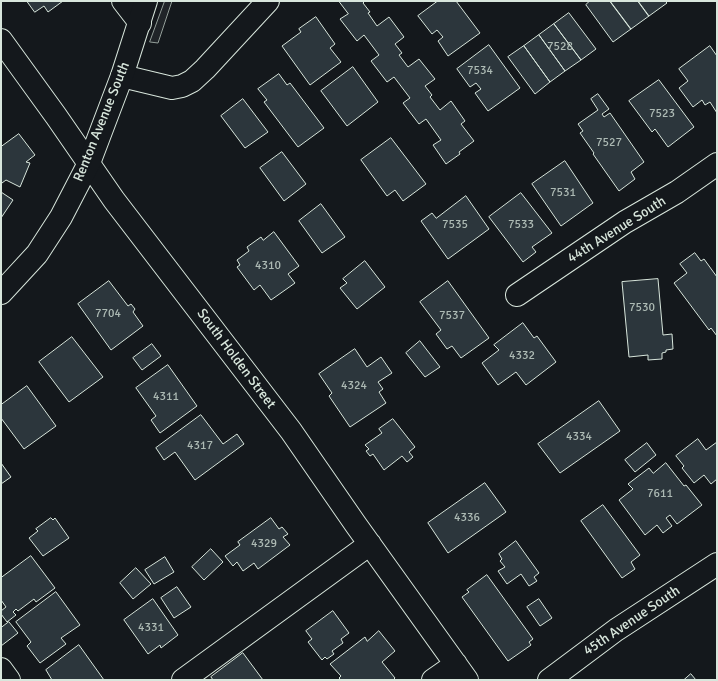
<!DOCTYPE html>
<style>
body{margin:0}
#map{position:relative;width:718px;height:681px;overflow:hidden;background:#14181c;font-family:Signika,sans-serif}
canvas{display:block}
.frame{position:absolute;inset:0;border:2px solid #d8e6dc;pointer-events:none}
</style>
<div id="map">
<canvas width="718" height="681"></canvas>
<div class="frame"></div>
</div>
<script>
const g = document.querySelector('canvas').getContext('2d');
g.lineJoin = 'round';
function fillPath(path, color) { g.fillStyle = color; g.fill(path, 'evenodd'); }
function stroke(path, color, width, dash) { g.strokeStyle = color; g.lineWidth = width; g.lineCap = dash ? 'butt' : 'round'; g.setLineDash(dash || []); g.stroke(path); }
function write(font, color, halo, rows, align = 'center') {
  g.font = font + ' Signika,sans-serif'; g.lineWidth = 3; g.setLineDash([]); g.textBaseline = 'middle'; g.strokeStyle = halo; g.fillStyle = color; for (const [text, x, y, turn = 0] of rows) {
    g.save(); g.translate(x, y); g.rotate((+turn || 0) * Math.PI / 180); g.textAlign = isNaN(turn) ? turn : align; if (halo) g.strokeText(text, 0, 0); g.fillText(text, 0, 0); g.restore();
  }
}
const green = new Path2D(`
 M165,1H172L158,43L150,42Z`);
const building = new Path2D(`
 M27,1H63L48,12L44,6L35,12Z
 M339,1H365L363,3L370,12L368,13L377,26L389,17L404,37L395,44L402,53L399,55L408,67L419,59L435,79L425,86L432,95L430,97L440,110L451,101L465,121L461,124L474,141L459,152L460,154L446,164L433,145L441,140L426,119L419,124L403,103L410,98L394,77L387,82L371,61L379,55L364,35L357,41L340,19L348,14Z
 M438,1H456L480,33L448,56L438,41L443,37L437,30L432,34L418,16Z
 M590,1H610L631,29L613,42L586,5Z
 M610,1H638L649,16L631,29Z
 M638,1H665L667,3L649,16Z
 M569,13L596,49L581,60L554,24Z
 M316,17L335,44L330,48L341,62L310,85L282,46L301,32L299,29Z
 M554,24L581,60L565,71L539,35Z
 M539,35L565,71L550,82L524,46Z
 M489,45L520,88L488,111L475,93L481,89L476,83L470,87L457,69Z
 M524,46L550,82L535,94L508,57Z
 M710,46L717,56V113L710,102L705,105L702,100L693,107L679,88L688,81L679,69Z
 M353,67L378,102L347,126L321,91Z
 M279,74L287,85L290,83L324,128L298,147L264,102L267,100L258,89Z
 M659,80L694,127L668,147L655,129L652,132L629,101Z
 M598,94L609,109L602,114L604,117L610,113L644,162L631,172L635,179L619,191L593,154L594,153L580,133L583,131L578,124L598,110L591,99Z
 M243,99L268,132L245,148L221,116Z
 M19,134L35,155L26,162L30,163L20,187L6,180L2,183L1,182V147Z
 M391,138L426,184L403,201L395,190L387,196L361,160Z
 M282,152L306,184L284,201L260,168Z
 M565,161L593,203L561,226L532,184Z
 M1,192L13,200L1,218Z
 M521,193L552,233L532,247L536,252L523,262L489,217Z
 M466,196L489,229L448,259L421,221L432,213L436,218Z
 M321,204L345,237L322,253L299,221Z
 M274,232L299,266L288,274L295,283L271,300L260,285L254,290L237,267L240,265L237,260L249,251L247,247L261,237L263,240Z
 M695,253L701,261L704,259L717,277V336L711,328L709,330L674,283L687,273L680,264Z
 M365,261L385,287L357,309L340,288L347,283L343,279Z
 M658,279L663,335L672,334L673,349L666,350V352L662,353V359L648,360V355L629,357L622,282Z
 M109,281L128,306L131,304L135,309L133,312L143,326L111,350L78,304Z
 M448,281L489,338L461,358L452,346L447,349L436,334L441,330L420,302Z
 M523,323L534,338L537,336L556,362L526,385L516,372L498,385L482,363L499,350L494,345Z
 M72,337L103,377L69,402L39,362Z
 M420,341L440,367L425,377L406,353Z
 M152,344L161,356L142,370L133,358Z
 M355,349L367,367L381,357L392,373L378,382L383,389L379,392L386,403L350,427L329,396L332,393L319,374Z
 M168,365L197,406L160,433L151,420L156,416L136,388Z
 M27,386L56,426L24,449L1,418V405Z
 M599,401L620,431L560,473L538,444Z
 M201,415L223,444L237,434L244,444L195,480L175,452L164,460L156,448Z
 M393,419L415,447L409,452L413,457L407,462L402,456L384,470L373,454L370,456L366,451L369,449L365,445L382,433L379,429Z
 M698,439L706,450L717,442V479L711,484L704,475L694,483L682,468L684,466L676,456Z
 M647,443L656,455L635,472L625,460Z
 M1,463L11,477L1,484Z
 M666,463L684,486L686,485L702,505L677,524L670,515L666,518L672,526L663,533L657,525L645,535L619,500L633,489L628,484L649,468L653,473Z
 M485,483L506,512L448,553L428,523Z
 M603,505L640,555L631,562L635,569L622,578L581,521Z
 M51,518L53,520L55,518L69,538L43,556L29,538L38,531L36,529Z
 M271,518L279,529L282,527L288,534L283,537L290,545L258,569L254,563L243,571L237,562L233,566L225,556L240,545L238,542Z
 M516,541L539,573L534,577L537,581L529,586L521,574L507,584L498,571L505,567L500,561L502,559L499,554Z
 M211,549L223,562L204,580L192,567Z
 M31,556L55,588L36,602L34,599L18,611L16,609L13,612L16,615L7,622L1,614V611L6,607L1,600V578Z
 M165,557L174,572L154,584L145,570Z
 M136,568L151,584L133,599L120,583Z
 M487,575L533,639L529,642L531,645L508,661L462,597L469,592L467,590Z
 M177,587L191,607L174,618L161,598Z
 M56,592L80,625L61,638L66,644L40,663L27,646L31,642L16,622Z
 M153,599L178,635L161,648L160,645L148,654L124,620Z
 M539,599L552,618L540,626L527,607Z
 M333,611L349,633L341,639L343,643L332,651L334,654L327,659L325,657L322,660L308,642L312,639L306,631Z
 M9,622L18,633L1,646V628Z
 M379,631L395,651L382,662L395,678L393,680H341L339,678L341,676L330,664L365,637L367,641Z
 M79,645L104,680H52L46,670Z
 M243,653L263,680H213L211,677Z
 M691,674L696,680H684Z`);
const minor = new Path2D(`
 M123,1L140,23
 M1,40L56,116L114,200L291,431L356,525L467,680
 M122,76L172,88L182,86L192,81L205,69L268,1
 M517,295L625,222L677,192L717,164
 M1,669L9,680
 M183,680L370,544
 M433,680L456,664
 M549,680L616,630L717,564`);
const major = new Path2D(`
 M1,293L37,254L61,217L89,163L122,76L146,1`);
const numberNames = [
 ["7528",560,47],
 ["7534",480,71],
 ["7523",662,114],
 ["7527",609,143],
 ["7531",563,193],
 ["7535",455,225],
 ["7533",521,225],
 ["4310",268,266],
 ["7530",642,308],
 ["7704",108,314],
 ["7537",452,316],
 ["4332",522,356],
 ["4324",354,386],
 ["4311",166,397],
 ["4334",579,437],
 ["4317",200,446],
 ["7611",660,494],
 ["4336",467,518],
 ["4329",264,544],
 ["4331",151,628]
];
const streetNames = [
 ["Renton Avenue South",102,122,-68],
 ["44th Avenue South",617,230,-32],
 ["South Holden Street",236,359,53],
 ["45th Avenue South",632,621,-34]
];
fillPath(green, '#202428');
stroke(green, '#939e99', 1);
fillPath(building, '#2c363c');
stroke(building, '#d8e6dc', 1);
stroke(minor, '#d8e6dc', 24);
stroke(major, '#d8e6dc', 24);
stroke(minor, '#14181c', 22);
stroke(major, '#14181c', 22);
write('12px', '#adbab4', null, numberNames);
write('14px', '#d8e6dc', '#14181c', streetNames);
</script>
